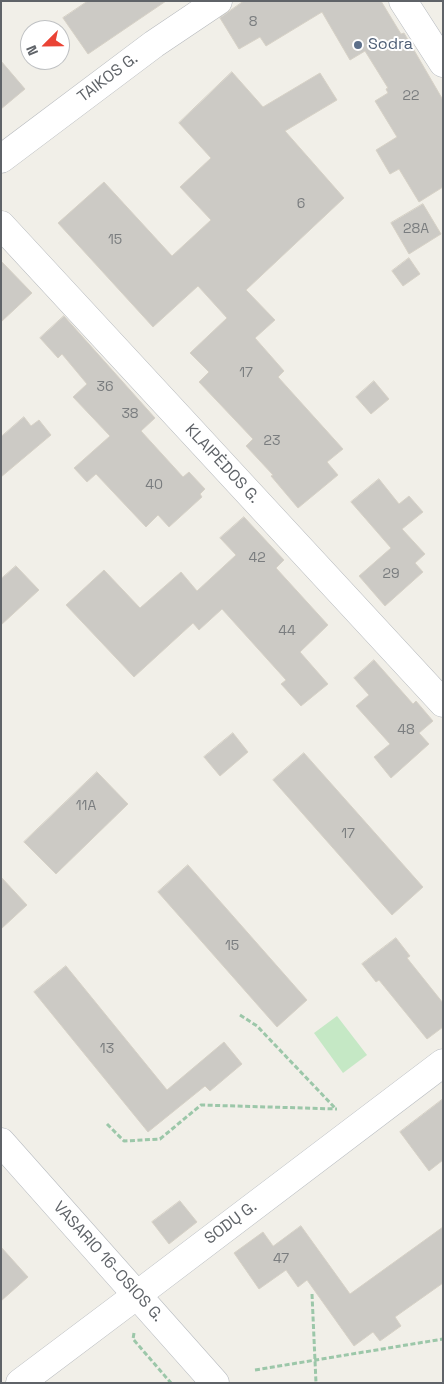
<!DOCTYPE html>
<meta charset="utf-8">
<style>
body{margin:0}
#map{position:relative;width:444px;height:1384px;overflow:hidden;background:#f1efe8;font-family:"Space Grotesk",sans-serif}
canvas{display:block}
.frame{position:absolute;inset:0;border:2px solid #5f6368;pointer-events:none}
.north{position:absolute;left:20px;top:20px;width:50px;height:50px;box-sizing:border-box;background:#fff;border:1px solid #bfc1c3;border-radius:50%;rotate:247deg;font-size:14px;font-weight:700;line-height:20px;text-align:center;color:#5f6368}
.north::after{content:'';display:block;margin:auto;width:18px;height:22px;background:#ea4335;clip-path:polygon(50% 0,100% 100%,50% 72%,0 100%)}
</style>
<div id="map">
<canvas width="444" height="1384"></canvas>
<div class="frame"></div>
<div class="north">N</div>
</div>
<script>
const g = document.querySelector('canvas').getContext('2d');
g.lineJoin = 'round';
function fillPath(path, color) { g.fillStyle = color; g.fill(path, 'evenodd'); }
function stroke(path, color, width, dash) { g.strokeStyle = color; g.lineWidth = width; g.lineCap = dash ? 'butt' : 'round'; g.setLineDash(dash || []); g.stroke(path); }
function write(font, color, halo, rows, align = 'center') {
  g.font = font + ' "Space Grotesk",sans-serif'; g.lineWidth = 4; g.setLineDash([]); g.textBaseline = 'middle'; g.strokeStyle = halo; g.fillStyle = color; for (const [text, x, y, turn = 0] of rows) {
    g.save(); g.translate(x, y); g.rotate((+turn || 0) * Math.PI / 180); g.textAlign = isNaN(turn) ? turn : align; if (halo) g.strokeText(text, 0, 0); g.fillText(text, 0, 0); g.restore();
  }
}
const green = new Path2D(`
 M337,1016L367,1055L343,1073L314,1033Z`);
const building = new Path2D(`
 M88,1H166L88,54L63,18Z
 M244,1H381L401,34L404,33L443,100V187L419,202L399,169L390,174L376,150L397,137L375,101L388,93L386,89L388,88L365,51L350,60L322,12L266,46L260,37L239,49L220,18Z
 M1,61L25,89L1,109Z
 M232,72L263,107L320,73L337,100L285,131L344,198L246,290L275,320L255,338L284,371L278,377L343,449L327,462L338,475L298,508L271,476L273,475L246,446L253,439L199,382L209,372L190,353L227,318L198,286L153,327L58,223L104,182L172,256L211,220L180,187L211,158L179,123Z
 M423,204L441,234L409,254L391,223Z
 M409,258L420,274L403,286L392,271Z
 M1,261L32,293L1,322Z
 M64,316L155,418L141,431L183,477L189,472L205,489L200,494L202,497L169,527L158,515L146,527L96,474L87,482L74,468L110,436L73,397L87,384L62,354L58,358L40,338Z
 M374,381L389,399L371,414L356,397Z
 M24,417L31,426L39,420L51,435L1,477V437Z
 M379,479L399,504L409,496L423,512L402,529L425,554L415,563L423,572L385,606L359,576L391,548L351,502Z
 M244,517L284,560L276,568L328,625L300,652L328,684L301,706L281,684L286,680L222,609L199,630L193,623L134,677L66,605L104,570L140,608L181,572L197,591L236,555L220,538Z
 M16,566L39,590L1,625V579Z
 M374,660L413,704L416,701L433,721L419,733L429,744L391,778L374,757L390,744L356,706L369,695L354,678Z
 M233,733L248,752L220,776L204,757Z
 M304,753L423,887L392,915L273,780Z
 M97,772L128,804L56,874L24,842Z
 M188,865L307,1000L277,1027L158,892Z
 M1,877L27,905L1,929Z
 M396,938L410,956L407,958L443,1003V1027L427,1039L379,980L376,982L362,964Z
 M66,966L167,1090L224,1042L242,1064L210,1091L205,1086L148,1132L34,992Z
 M443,1099V1160L429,1171L400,1132Z
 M180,1201L197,1222L169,1244L152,1222Z
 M301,1226L350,1294L443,1227V1283L395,1317L401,1326L380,1341L373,1332L354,1346L307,1280L298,1287L286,1270L259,1289L234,1253L263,1232L273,1246Z
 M1,1247L28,1277L1,1301Z`);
const path = new Path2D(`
 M240,1015L257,1026L336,1109
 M107,1124L124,1141L160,1139L201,1105L337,1109
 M312,1294L316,1383
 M134,1333L133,1339L171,1383
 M255,1370L443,1339`);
const street = new Path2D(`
 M1,159L154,44L218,1
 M1,225L443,703
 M20,1383L137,1295`);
const secondary = new Path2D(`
 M403,1L443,63
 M1,1142L215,1383
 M137,1295L443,1063`);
const markers = [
 [358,45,5,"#5c6f8a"]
];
const numberNames = [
 ["8",253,22],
 ["22",411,96],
 ["6",301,204],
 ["28A",416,229],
 ["15",115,240],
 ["17",246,373],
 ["36",105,387],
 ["38",130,414],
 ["23",272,441],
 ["40",154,485],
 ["42",257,558],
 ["29",391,574],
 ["44",287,631],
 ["48",406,730],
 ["11A",86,806],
 ["17",348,834],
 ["15",232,946],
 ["13",107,1049],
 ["47",281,1259]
];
const serviceNames = [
 ["Sodra",368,45]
];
const streetNames = [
 ["TAIKOS G.",108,78,-37],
 ["KLAIPĖDOS G.",222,464,47],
 ["SODŲ G.",231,1223,-37],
 ["VASARIO 16-OSIOS G.",108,1262,48]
];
fillPath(green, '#c5e8c5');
fillPath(building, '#cccac5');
stroke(building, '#d6d1c6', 1);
stroke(street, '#b5b8bc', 29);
stroke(secondary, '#b6babf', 29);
stroke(path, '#9cc7a9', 3, [5, 2.5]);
stroke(street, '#fff', 28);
stroke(secondary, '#fff', 28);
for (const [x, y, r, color] of markers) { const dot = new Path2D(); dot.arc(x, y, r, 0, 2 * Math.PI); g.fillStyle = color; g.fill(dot); stroke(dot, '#fff', 2); }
write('14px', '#7a7d7f', null, numberNames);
write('16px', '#4e5e75', '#fff', serviceNames, 'left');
write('16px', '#5f6368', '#fff', streetNames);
</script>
